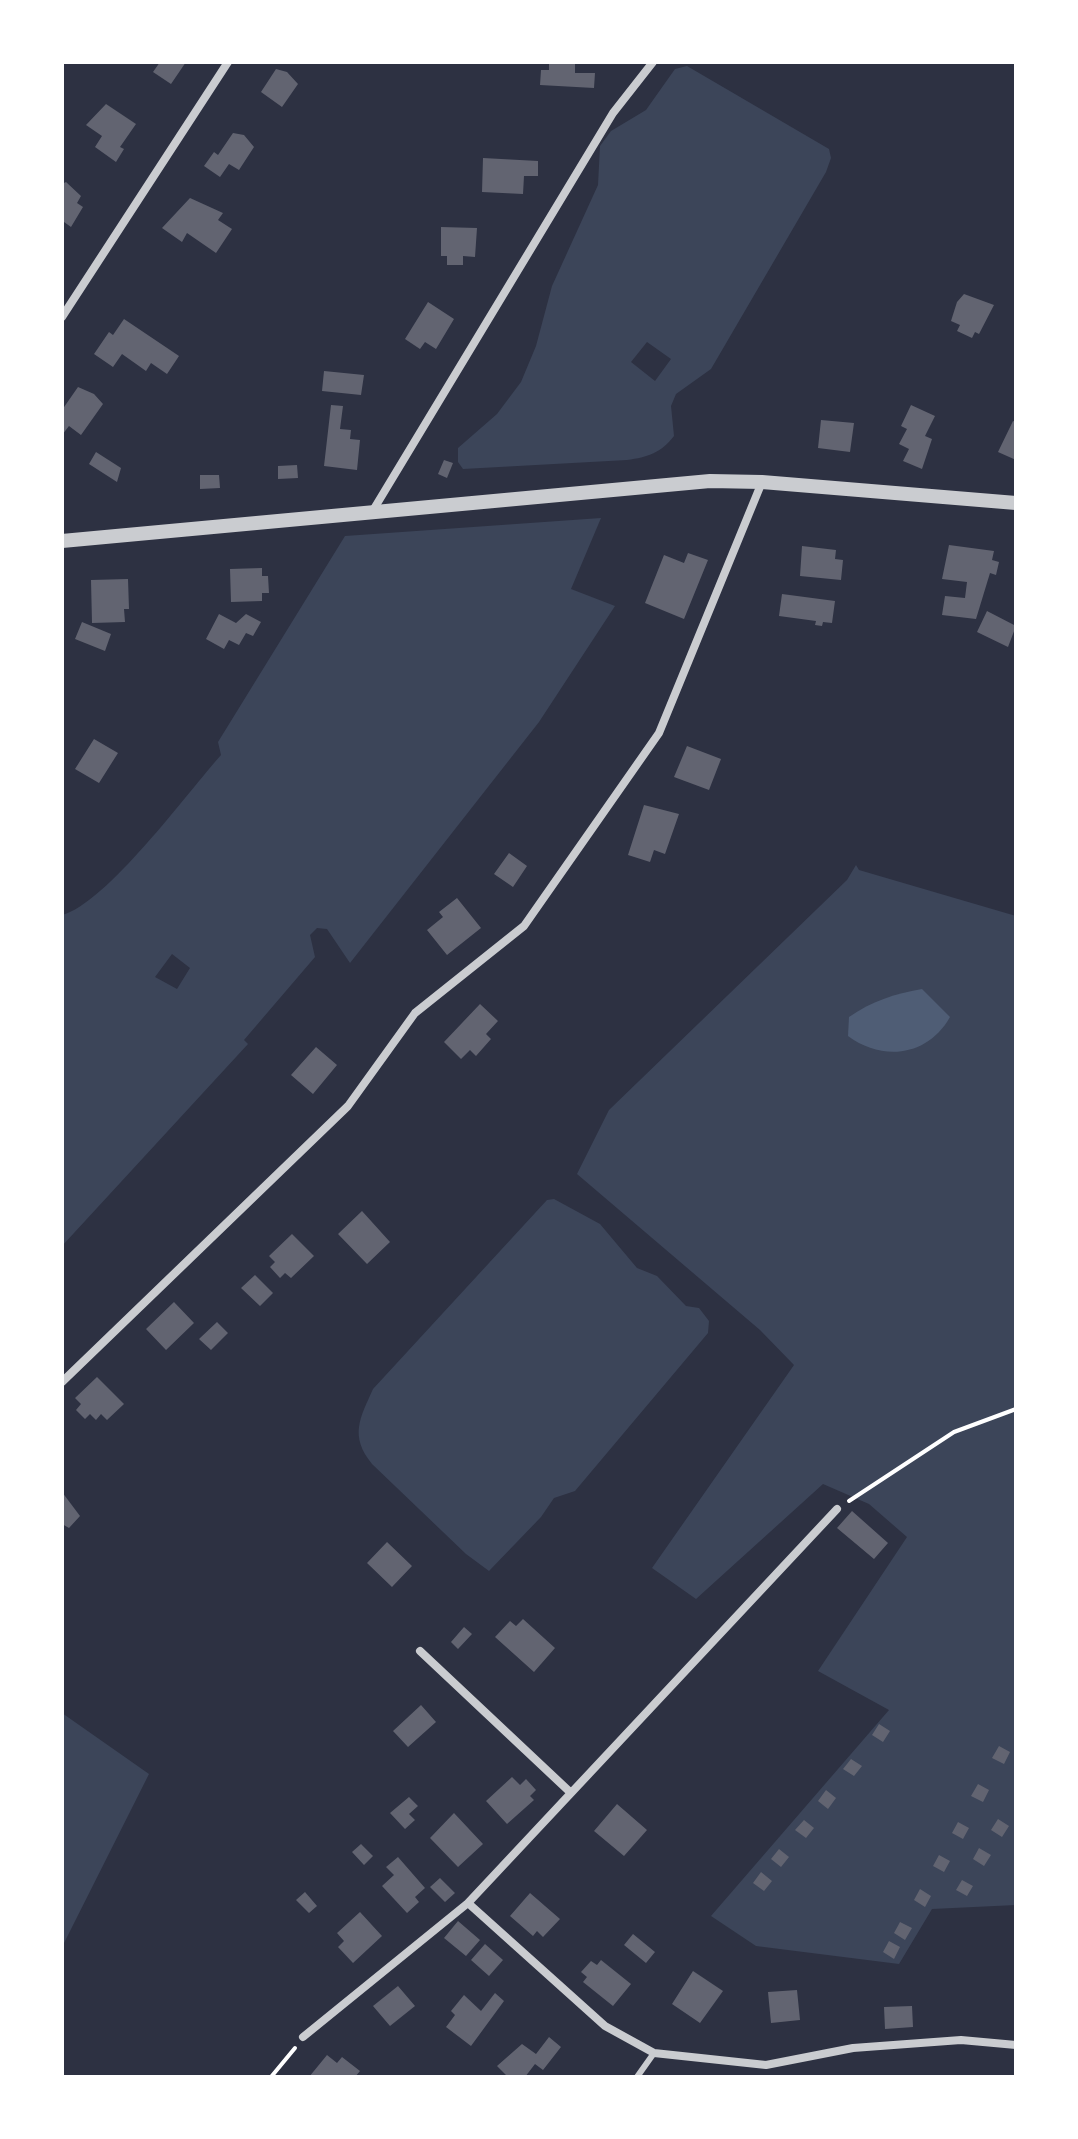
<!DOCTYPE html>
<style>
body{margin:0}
#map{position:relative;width:1078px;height:2139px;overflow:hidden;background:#2d3142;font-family:"Varela Round",sans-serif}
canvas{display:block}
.frame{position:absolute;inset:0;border:64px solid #fff;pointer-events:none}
</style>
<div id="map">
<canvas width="1078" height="2139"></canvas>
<div class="frame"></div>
</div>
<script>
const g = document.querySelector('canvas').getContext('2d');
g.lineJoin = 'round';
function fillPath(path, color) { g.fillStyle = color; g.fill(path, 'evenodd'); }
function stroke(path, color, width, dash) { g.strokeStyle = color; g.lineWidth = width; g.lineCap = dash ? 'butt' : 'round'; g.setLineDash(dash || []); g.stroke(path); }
const green = new Path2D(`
 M687,66L829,149L831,158L826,172L711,369L676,394L671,406L674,436C661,453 648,457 627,460L463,469L458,462V448L497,414L521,382L536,346L552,286L598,185L600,146L611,131L646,110L675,69ZM647,342L671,359L655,381L631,362Z
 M601,518L571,589L615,606L539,722L350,963L327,929L317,928L310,935L315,957L244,1040L248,1044L62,1246V915C106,904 188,792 221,755L218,742L345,536ZM172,954L190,968L177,989L155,977Z
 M856,865L859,870L1016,916V1905L932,1909L899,1964L756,1946L711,1916L889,1710L818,1671L907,1537L869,1504L823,1484L696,1599L652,1568L794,1365L760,1330L577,1174L609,1110L847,880Z
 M554,1199L600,1224L637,1268L657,1276L686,1306L699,1308L709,1321L708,1333L575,1491L554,1498L541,1517L489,1571L466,1554L372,1464C349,1436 360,1418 373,1389L547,1200Z
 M62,1713L149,1774L62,1947Z`);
const water = new Path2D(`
 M922,989L950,1017C928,1056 883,1062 848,1036L849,1017C872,1001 894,994 922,989Z`);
const building = new Path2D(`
 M160,62H186L171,84L153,72Z
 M549,62H575V73H595L594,88L540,85L541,70H549Z
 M276,69L287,72L298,84L282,107L261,92Z
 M106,104L136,124L120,147L124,149L116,162L95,147L102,136L86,125Z
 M233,133L244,135L254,147L239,170L229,164L220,177L204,166L214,152L218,155Z
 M483,158L538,161V176H524L523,194L482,192Z
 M66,182L81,196L77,203L83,207L71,227L64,222L62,226V184Z
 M190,198L223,213L218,220L232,229L216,253L187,233L182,242L162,228Z
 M441,227L477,228L475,257L463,256V265H447V256H441Z
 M964,294L994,305L979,334L975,332L972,338L957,331L960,325L951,321L957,302Z
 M428,302L454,319L436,349L425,342L420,349L405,339Z
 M124,319L179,356L167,374L151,363L146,371L122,354L113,367L94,354L109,332L113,335Z
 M324,371L364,375L361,395L322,391Z
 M78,387L94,394L103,404L81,435L69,426L62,435V410Z
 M331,405L343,406L340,429L351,430L350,439L360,440L357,470L324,466Z
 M911,405L935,416L925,436L932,439L922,469L903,461L909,449L899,444L907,429L901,426Z
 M821,420L854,423L850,452L818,448Z
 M1013,421L1016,422V460L998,452Z
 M96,452L121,468L117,482L89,464Z
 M444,460L453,463L447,478L438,474Z
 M297,465L298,478L278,479V466Z
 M200,475H219L220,488L200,489Z
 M949,545L994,551L992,560L999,562L996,575L990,573L976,619L942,615L945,596L965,598L967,582L942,579Z
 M802,546L836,550L835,559L843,560L841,580L800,576Z
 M688,553L708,560L684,619L645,603L664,555L684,563Z
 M262,568V576H268L269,593H262V601L231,602L230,569Z
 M128,579L129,609H124L125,622L92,623L91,580Z
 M782,594L835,601L832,623L823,622L822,626L815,625L816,621L779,616Z
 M987,611L1016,626L1008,647L977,632Z
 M219,614L236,623L246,614L261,622L253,636L246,633L239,645L229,640L224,649L206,639Z
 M82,622L111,634L105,651L75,639Z
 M94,739L118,753L99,783L75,769Z
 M687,746L721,759L709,790L674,777Z
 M644,805L679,814L665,854L654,850L650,862L628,855Z
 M509,853L527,866L513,887L494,874Z
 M457,898L481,928L447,955L427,930L443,917L439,912Z
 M480,1004L498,1021L486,1034L491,1039L476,1056L470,1050L461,1059L444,1042Z
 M316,1047L337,1065L313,1094L291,1075Z
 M362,1211L390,1242L367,1264L338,1234Z
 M292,1234L314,1256L291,1278L285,1273L280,1278L270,1267L275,1262L269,1256Z
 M255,1275L273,1293L260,1306L241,1288Z
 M174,1302L194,1323L166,1350L146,1329Z
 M217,1322L228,1333L211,1350L199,1339Z
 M97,1377L124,1404L107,1420L101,1414L96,1420L90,1414L85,1419L76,1410L81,1404L75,1398Z
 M62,1492L80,1516L69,1528L62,1524Z
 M852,1511L888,1543L874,1559L837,1528Z
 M387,1542L412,1566L392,1587L367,1563Z
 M523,1619L555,1648L534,1672L495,1637L510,1621L516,1626Z
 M464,1627L472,1634L458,1649L451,1642Z
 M421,1705L436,1722L408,1747L393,1731Z
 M879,1724L890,1731L883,1742L872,1735Z
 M999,1746L1010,1752L1004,1764L992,1758Z
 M851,1759L862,1766L854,1776L843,1769Z
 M512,1777L520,1785L526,1779L536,1790L530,1796L534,1800L507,1824L486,1801Z
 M978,1784L989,1790L983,1802L971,1796Z
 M826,1790L836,1798L828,1809L818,1801Z
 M409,1797L418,1806L409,1814L415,1820L405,1829L390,1813Z
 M617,1804L647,1830L624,1856L594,1831Z
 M454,1813L483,1844L458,1867L430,1838Z
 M998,1819L1009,1826L1002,1837L991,1830Z
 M804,1820L814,1828L806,1838L795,1830Z
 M958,1822L969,1828L963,1839L952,1833Z
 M361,1844L373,1856L364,1865L352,1852Z
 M979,1848L991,1855L984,1866L973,1859Z
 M779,1849L789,1857L781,1867L771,1859Z
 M939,1855L950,1861L944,1872L933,1866Z
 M398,1857L425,1888L415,1897L419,1902L407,1913L382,1886L394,1875L386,1867Z
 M761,1872L772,1881L764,1891L753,1883Z
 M440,1878L455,1893L445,1902L430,1887Z
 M962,1880L973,1886L967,1896L956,1890Z
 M920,1889L931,1896L925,1907L914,1900Z
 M305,1892L317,1906L309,1913L296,1900Z
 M530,1893L560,1919L543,1937L537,1931L533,1936L510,1916Z
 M360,1912L382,1936L353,1963L338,1947L344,1941L337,1933Z
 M458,1921L480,1940L466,1956L444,1938Z
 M900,1922L912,1928L905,1940L894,1933Z
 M633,1934L655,1952L646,1963L624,1945Z
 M889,1941L900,1947L894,1959L883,1952Z
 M485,1944L503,1960L489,1976L471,1960Z
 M601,1960L631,1984L613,2006L583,1982L587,1977L581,1972L591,1961L597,1965Z
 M693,1971L723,1991L700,2023L672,2004Z
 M398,1986L415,2006L390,2026L373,2006Z
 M797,1990L800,2020L771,2023L768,1992Z
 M495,1993L504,2001L471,2046L446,2027L455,2015L451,2011L464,1995L481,2011Z
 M912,2006L913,2027L885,2029L884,2007Z
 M549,2037L561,2047L543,2070L535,2064L525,2077H508L497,2066L522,2044L536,2054Z
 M327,2055L337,2063L342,2057L360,2071L355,2077H309Z`);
const path = new Path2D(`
 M849,1501L954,1432L1016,1409
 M271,2077L295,2048`);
const service = new Path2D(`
 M637,2077L654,2053`);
const minor = new Path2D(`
 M62,317L228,62
 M372,512L613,113L653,62
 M62,1382L348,1106L415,1013L524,926L659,733L762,482
 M420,1651L571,1793
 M468,1903L605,2026L654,2053L766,2065L853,2048L961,2040L1016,2045
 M303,2037L468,1903L837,1509`);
const tertiary = new Path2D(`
 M62,541L710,481L762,482L1016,503`);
fillPath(green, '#3c4559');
fillPath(water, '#4f5d75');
fillPath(building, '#626471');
stroke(path, '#fff', 4);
stroke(service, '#caccd0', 6);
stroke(minor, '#caccd0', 8);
stroke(tertiary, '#caccd0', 14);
</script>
